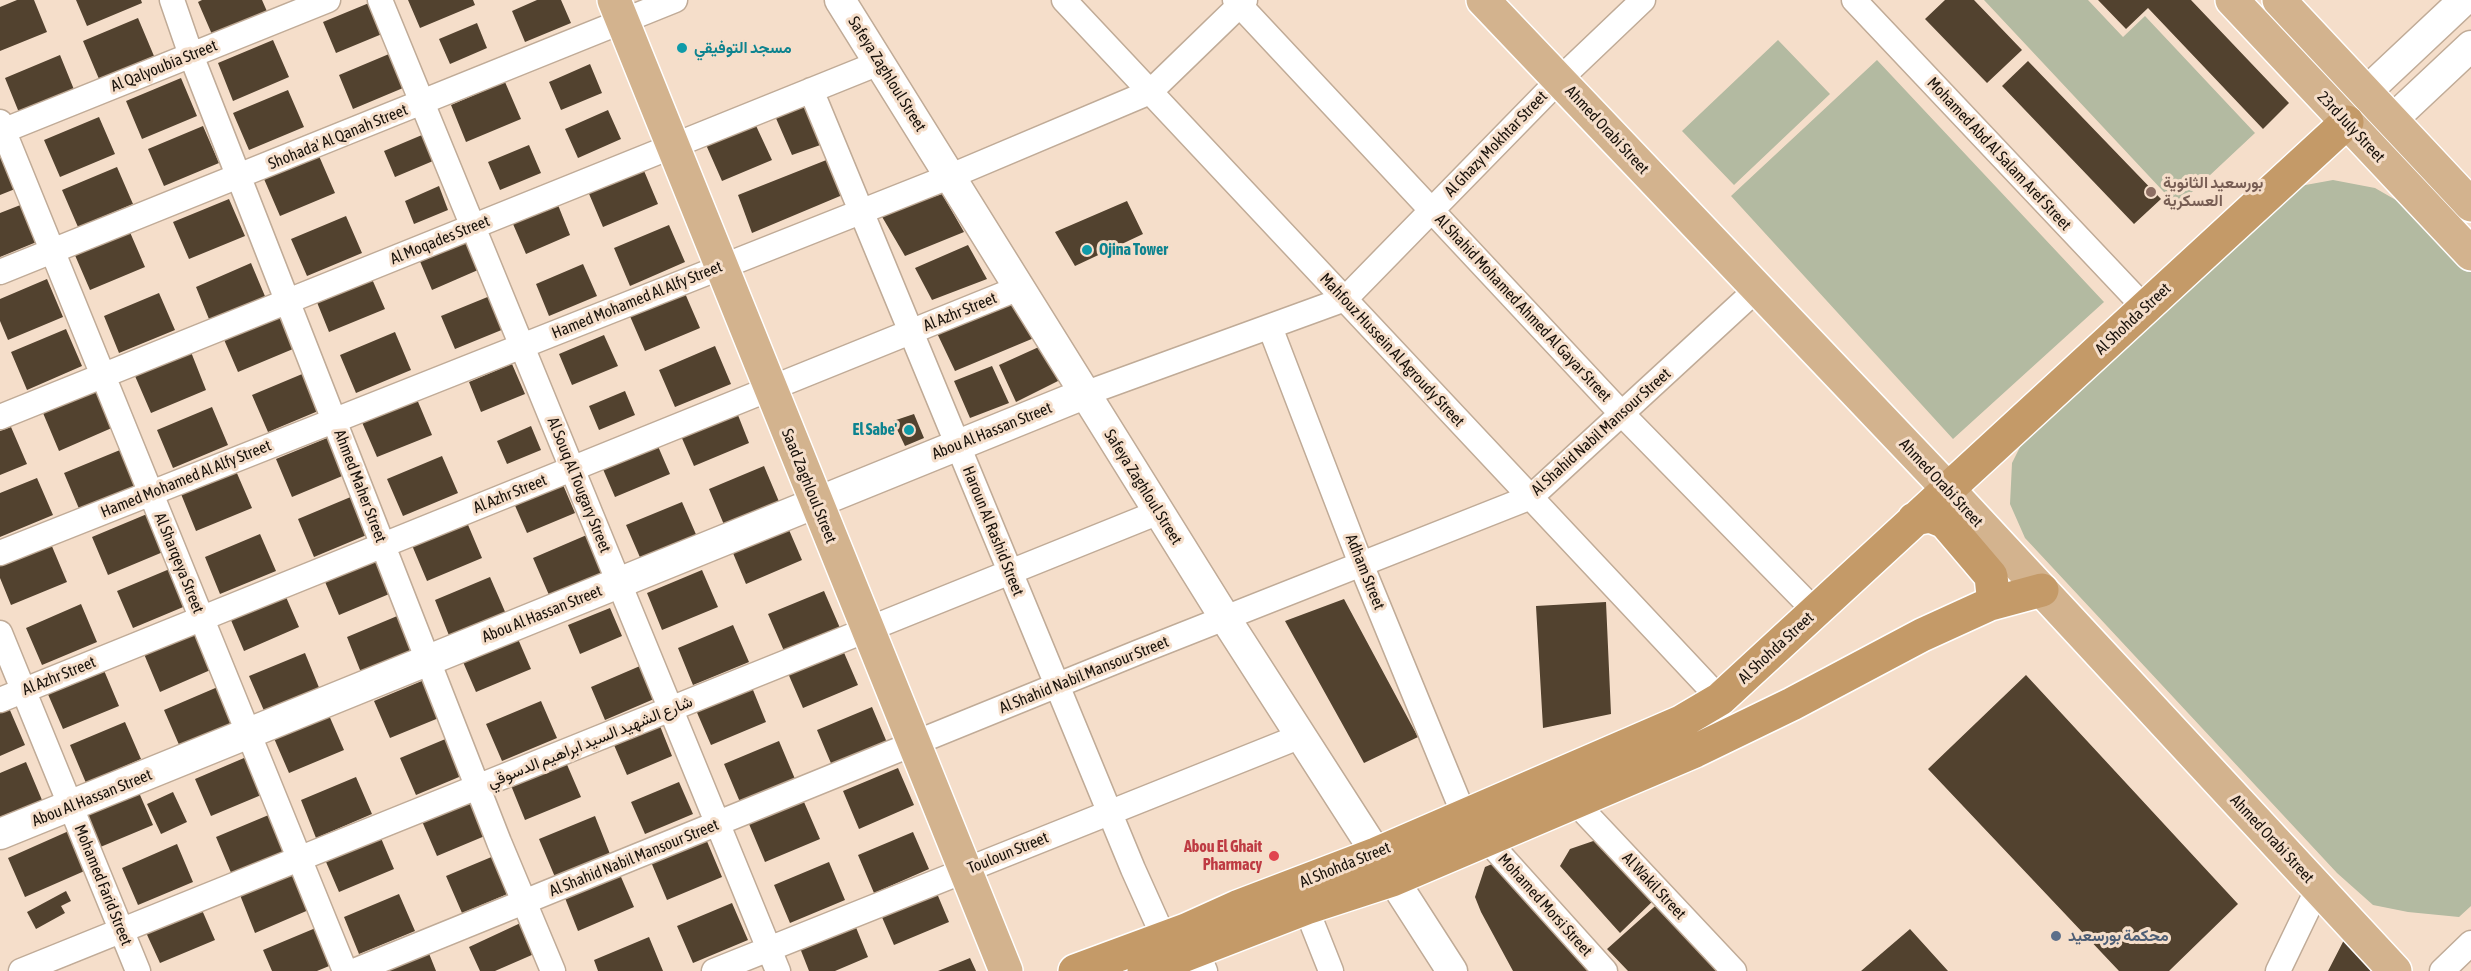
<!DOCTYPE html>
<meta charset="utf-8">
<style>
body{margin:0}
canvas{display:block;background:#f5deca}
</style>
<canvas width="2471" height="971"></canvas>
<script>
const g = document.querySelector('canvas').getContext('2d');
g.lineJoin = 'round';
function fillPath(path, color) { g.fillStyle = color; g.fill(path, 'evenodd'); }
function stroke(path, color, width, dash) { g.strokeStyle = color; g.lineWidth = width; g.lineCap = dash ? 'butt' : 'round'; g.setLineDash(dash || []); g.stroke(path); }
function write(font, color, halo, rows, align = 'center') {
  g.font = font + ' "Asap Condensed",Vazirmatn,sans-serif'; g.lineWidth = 6; g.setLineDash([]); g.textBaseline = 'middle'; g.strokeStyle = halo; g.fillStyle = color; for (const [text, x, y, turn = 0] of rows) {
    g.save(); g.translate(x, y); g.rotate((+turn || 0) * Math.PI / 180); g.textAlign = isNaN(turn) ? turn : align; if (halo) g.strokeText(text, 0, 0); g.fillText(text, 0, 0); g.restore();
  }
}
const green = new Path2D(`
 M1984,0H2088L2123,37L2145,16L2255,133L2177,206Z
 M1778,40L1830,94L1734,185L1682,131Z
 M1877,60L2104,302L1953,439L1731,196Z
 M2333,180L2375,188L2415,211L2471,271V906L2459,917L2408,912L2373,905L2337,873L2025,538L2010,504L2012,463L2028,431L2300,186Z`);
const building = new Path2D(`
 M17,0H34L47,32L0,51V7Z
 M76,0H141L142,3L87,26Z
 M202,0H262L269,16L214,39L198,2Z
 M408,0H473L475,5L420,28Z
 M537,0H561L571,23L525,42L512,11Z
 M1945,0H1974L2022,50L1987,83L1925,19Z
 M2098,0H2191L2289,103L2263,129L2148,8L2126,29Z
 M369,3L382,34L336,53L323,22Z
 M138,18L154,56L99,79L83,41Z
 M477,23L487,48L450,64L439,39Z
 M273,40L289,77L233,101L218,63Z
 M389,54L403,88L353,109L339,75Z
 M60,55L75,92L20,115L5,78Z
 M2028,61L2161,199L2134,224L2002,86Z
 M590,64L602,93L561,110L549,82Z
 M181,78L197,116L142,139L126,101Z
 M505,82L521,119L466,142L451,105Z
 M288,90L304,127L249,150L233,113Z
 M810,104L826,143L792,155L775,116Z
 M608,110L621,139L578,158L565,129Z
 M751,115L772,160L722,181L703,138Z
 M99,117L115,154L60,177L44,140Z
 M203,126L219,163L164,186L148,149Z
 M422,135L433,161L395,177L384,151Z
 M529,145L541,173L500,190L488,162Z
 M0,154L15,189L0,195Z
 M319,156L335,193L280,216L264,179Z
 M834,157L852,191L752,233L738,195Z
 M642,166L658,204L603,227L587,189Z
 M117,167L133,204L78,227L62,190Z
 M439,186L448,210L414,224L405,201Z
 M942,194L964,232L905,256L881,215Z
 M229,199L245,236L189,259L173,222Z
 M1127,201L1143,234L1075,266L1055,232Z
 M23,204L39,241L0,257V213Z
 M558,205L570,235L526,254L513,224Z
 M346,216L362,253L307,276L291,239Z
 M669,225L685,262L630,286L614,248Z
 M129,230L145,267L90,290L74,253Z
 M465,239L478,270L432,290L419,259Z
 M968,245L987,279L932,300L915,268Z
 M251,263L267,301L211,324L196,287Z
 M583,264L597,296L549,316L536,284Z
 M369,272L385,309L329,332L314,295Z
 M47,279L63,317L8,340L0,321V299Z
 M684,291L700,328L645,351L629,314Z
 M159,293L175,330L119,353L104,316Z
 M490,296L504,329L455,349L441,316Z
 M1013,300L1034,338L955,371L935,329Z
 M277,311L293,349L238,372L222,335Z
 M66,329L82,366L27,390L11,352Z
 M395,332L411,370L356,393L340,355Z
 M604,335L618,366L572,385L559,354Z
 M715,346L731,384L675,407L659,370Z
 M1041,346L1060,380L1016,402L999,365Z
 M191,352L206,390L151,413L135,376Z
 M512,364L525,394L481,412L469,382Z
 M992,366L1009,403L970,418L954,381Z
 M307,372L323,409L268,432L252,395Z
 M98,390L114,427L59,451L43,413Z
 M625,391L635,415L599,430L589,406Z
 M416,397L432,435L377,457L361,420Z
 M734,405L749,443L694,466L678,429Z
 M212,407L228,445L173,468L157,430Z
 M914,414L924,438L905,446L893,421Z
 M531,426L541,450L507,464L497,441Z
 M11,427L27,464L0,475V431Z
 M332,436L347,474L292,497L276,459Z
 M654,437L670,474L615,497L599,460Z
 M120,450L135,488L80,511L64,473Z
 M442,456L458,493L403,516L387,479Z
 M764,466L780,504L725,527L709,489Z
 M236,471L252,508L196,531L181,494Z
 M37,478L53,515L0,537V493Z
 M561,480L575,513L527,533L513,501Z
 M353,496L369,534L314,557L298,519Z
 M682,502L698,539L642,562L626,525Z
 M147,514L163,552L108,575L92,537Z
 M466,520L482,558L427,581L411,543Z
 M786,523L802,560L746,584L730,546Z
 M260,534L276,571L220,594L205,557Z
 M589,534L604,572L549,595L533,558Z
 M51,544L67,582L11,605L0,578V566Z
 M378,554L394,592L339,615L323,577Z
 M172,568L188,605L133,628L117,591Z
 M702,570L718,607L662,630L647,593Z
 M490,577L506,614L450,638L435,600Z
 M283,590L299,627L244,651L228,613Z
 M824,591L840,628L784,651L768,614Z
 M1344,599L1418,737L1364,763L1285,621Z
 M1606,602L1611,714L1543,728L1536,606Z
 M81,604L97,642L42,665L26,628Z
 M610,608L622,636L580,654L568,625Z
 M402,614L418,652L362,675L347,637Z
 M733,625L749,662L693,685L678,648Z
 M199,631L215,668L160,692L144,654Z
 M515,632L531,669L476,692L460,655Z
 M842,648L858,685L803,708L787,671Z
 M305,653L320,690L265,713L249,676Z
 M640,666L654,699L605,720L591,687Z
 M103,668L119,706L63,729L47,692Z
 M2026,675L2238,904L2169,971H2119L1928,769Z
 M429,678L446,715L390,738L374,701Z
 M751,685L766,722L711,745L695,708Z
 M220,686L235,724L180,747L164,710Z
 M541,701L557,738L502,761L486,724Z
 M872,707L888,745L833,768L817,730Z
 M9,708L25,745L0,756V712Z
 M328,713L344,750L289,773L273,736Z
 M125,722L141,759L86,783L70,745Z
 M660,726L672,756L627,775L614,745Z
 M455,735L471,772L416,795L400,758Z
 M779,741L795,779L740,802L724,764Z
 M251,755L266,793L211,816L195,779Z
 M565,760L581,797L525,820L510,783Z
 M26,762L42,800L0,817V773Z
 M898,768L914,805L859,829L843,791Z
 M356,777L372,814L316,838L301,800Z
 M679,782L693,814L645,834L631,802Z
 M137,788L153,825L98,848L82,811Z
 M173,792L187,822L161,834L147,804Z
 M476,796L492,833L437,856L421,819Z
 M804,802L820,839L765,862L749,824Z
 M271,814L287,852L232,875L216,837Z
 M595,816L610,854L555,877L539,839Z
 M71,830L89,869L25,897L8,858Z
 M378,831L394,869L339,892L323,855Z
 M913,832L929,869L874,893L858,855Z
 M1605,837L1658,896L1620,933L1560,866L1570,849Z
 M706,839L722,877L667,900L651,862Z
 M177,844L193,882L138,905L122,868Z
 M501,853L517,890L462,913L446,876Z
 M1499,861L1600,971H1513L1481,912L1475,897L1485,867Z
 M829,862L845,900L790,923L774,885Z
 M618,870L634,907L578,931L563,893Z
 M295,872L311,909L255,933L240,895Z
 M933,884L949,922L894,945L878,908Z
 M66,891L71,901L61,906L65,913L36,929L27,912Z
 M399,894L415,931L359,954L344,917Z
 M1662,900L1725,971H1628L1607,949Z
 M199,903L215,940L160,963L143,926Z
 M732,903L748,940L693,963L677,926Z
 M527,920L541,951L495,971H480L469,947Z
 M853,920L868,957L835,971H809L798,943Z
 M318,927L334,964L317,971H272L263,950Z
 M1910,929L1948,971H1861Z
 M649,937L663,971H598L594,960Z
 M2345,938L2376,971H2328Z
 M428,951L436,971H379Z
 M970,958L976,971H938Z`);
const minor = new Path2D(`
 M172,0L191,55L499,842L553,971
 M380,0L778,971
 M1064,0L1720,699
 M1235,0L1622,414L1815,611
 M1854,0L2145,308
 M811,90L1133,869L1164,938
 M0,122L345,971
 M0,132L328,0
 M0,272L675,0
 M1270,327L1361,564L1464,815
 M1084,394L1345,299L1559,80L1643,0
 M0,417L879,63
 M0,553L951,176L1150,92L1245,0
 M0,633L138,971
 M0,700L1019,288
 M1575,802L1734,971
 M1486,839L1605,971
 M1306,908L1331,971
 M1196,950L1205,971
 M21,971L1159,512
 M354,971L1139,652L1531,497L1757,289
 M714,971L1301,736
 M2278,971L2318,888
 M2442,971L2471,943`);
const tertiary = new Path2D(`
 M840,0L1225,618L1452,971
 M2365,93L2464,0
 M2391,121L2471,46
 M0,834L1084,394`);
const primary = new Path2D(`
 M614,0L1006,971
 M1483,0L1948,489L2395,971
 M2232,0L2471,254
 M2279,0L2471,205`);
const trunk = new Path2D(`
 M1914,519L1930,516L1945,522L1991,576L1993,595L1990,604
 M1075,971L1186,930L1237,907L1376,854L1681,722L1720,699L2347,122
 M1144,971L1306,908L1392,880L1695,751L1792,704L1922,635L1990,604L2042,590`);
const markers = [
 [682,48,6,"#0f9aa8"],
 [2151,192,6,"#8d6e63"],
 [1087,250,6,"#0f9aa8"],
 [909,430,6,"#0f9aa8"],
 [1274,856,6,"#e0444e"],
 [2056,936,6,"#5c6f8a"]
];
const cultureNames = [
 ["مسجد التوفيقي",694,48],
 ["Ojina Tower",1099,250],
 ["El Sabe'",897,430,"right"]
];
const streetNames = [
 ["Al Qalyoubia Street",164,66,-22],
 ["Safeya Zaghloul Street",887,74,58],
 ["23rd July Street",2351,127,47],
 ["Ahmed Orabi Street",1607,130,47],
 ["Shohada' Al Qanah Street",338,137,-22],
 ["Al Ghazy Mokhtar Street",1496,144,-46],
 ["Mohamed Abd Al Salam Aref Street",1999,154,47],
 ["Al Moqades Street",440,240,-22],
 ["Hamed Mohamed Al Alfy Street",637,300,-22],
 ["Al Shahid Mohamed Ahmed Al Gayar Street",1523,308,47],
 ["Al Azhr Street",960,312,-22],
 ["Al Shohda Street",2133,319,-43],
 ["Mahfouz Hussein Al Agroudy Street",1392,350,47],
 ["Abou Al Hassan Street",992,431,-22],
 ["Al Shahid Nabil Mansour Street",1601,432,-42],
 ["Hamed Mohamed Al Alfy Street",186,479,-22],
 ["Ahmed Orabi Street",1941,483,47],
 ["Al Souq Al Tougary Street",579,485,68],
 ["Ahmed Maher Street",360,486,69],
 ["Saad Zaghloul Street",809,486,68],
 ["Safeya Zaghloul Street",1143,487,58],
 ["Al Azhr Street",510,494,-22],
 ["Haroun Al Rashid Street",993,531,68],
 ["Al Sharqeya Street",179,563,68],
 ["Adham Street",1365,572,68],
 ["Abou Al Hassan Street",542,614,-22],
 ["Al Shohda Street",1776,648,-43],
 ["Al Shahid Nabil Mansour Street",1084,675,-22],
 ["Al Azhr Street",59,676,-22],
 ["شارع الشهيد السيد ابراهيم الدسوقي",590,742,-22],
 ["Abou Al Hassan Street",92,798,-22],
 ["Ahmed Orabi Street",2272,839,47],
 ["Touloun Street",1008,853,-22],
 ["Al Shahid Nabil Mansour Street",634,858,-22],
 ["Al Shohda Street",1345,865,-22],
 ["Mohamed Farid Street",103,885,68],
 ["Al Wakil Street",1654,886,47],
 ["Mohamed Morsi Street",1545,905,48]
];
const educationNames = [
 ["بورسعيد الثانوية",2163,183],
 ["العسكرية",2163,201]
];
const healthNames = [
 ["Abou El Ghait",1262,847],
 ["Pharmacy",1262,865]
];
const serviceNames = [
 ["محكمة بورسعيد",2068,936]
];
fillPath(green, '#b3baa1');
fillPath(building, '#52422f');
stroke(minor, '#c0ab97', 27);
stroke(tertiary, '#c0ab97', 33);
stroke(primary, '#fff', 36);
stroke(trunk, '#fff', 36);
stroke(minor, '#fff', 24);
stroke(tertiary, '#fff', 30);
stroke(primary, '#d3b38e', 33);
stroke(trunk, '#c49a68', 33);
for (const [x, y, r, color] of markers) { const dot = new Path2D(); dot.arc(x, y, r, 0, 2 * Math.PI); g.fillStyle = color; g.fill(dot); stroke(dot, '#f5deca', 2); }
write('bold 16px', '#0d838f', '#f5deca', cultureNames, 'left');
write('16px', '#19120b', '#f5deca', streetNames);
write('bold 16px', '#785e54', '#f5deca', educationNames, 'left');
write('bold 16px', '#be3a42', '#f5deca', healthNames, 'right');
write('bold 16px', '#4e5e75', '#f5deca', serviceNames, 'left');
</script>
